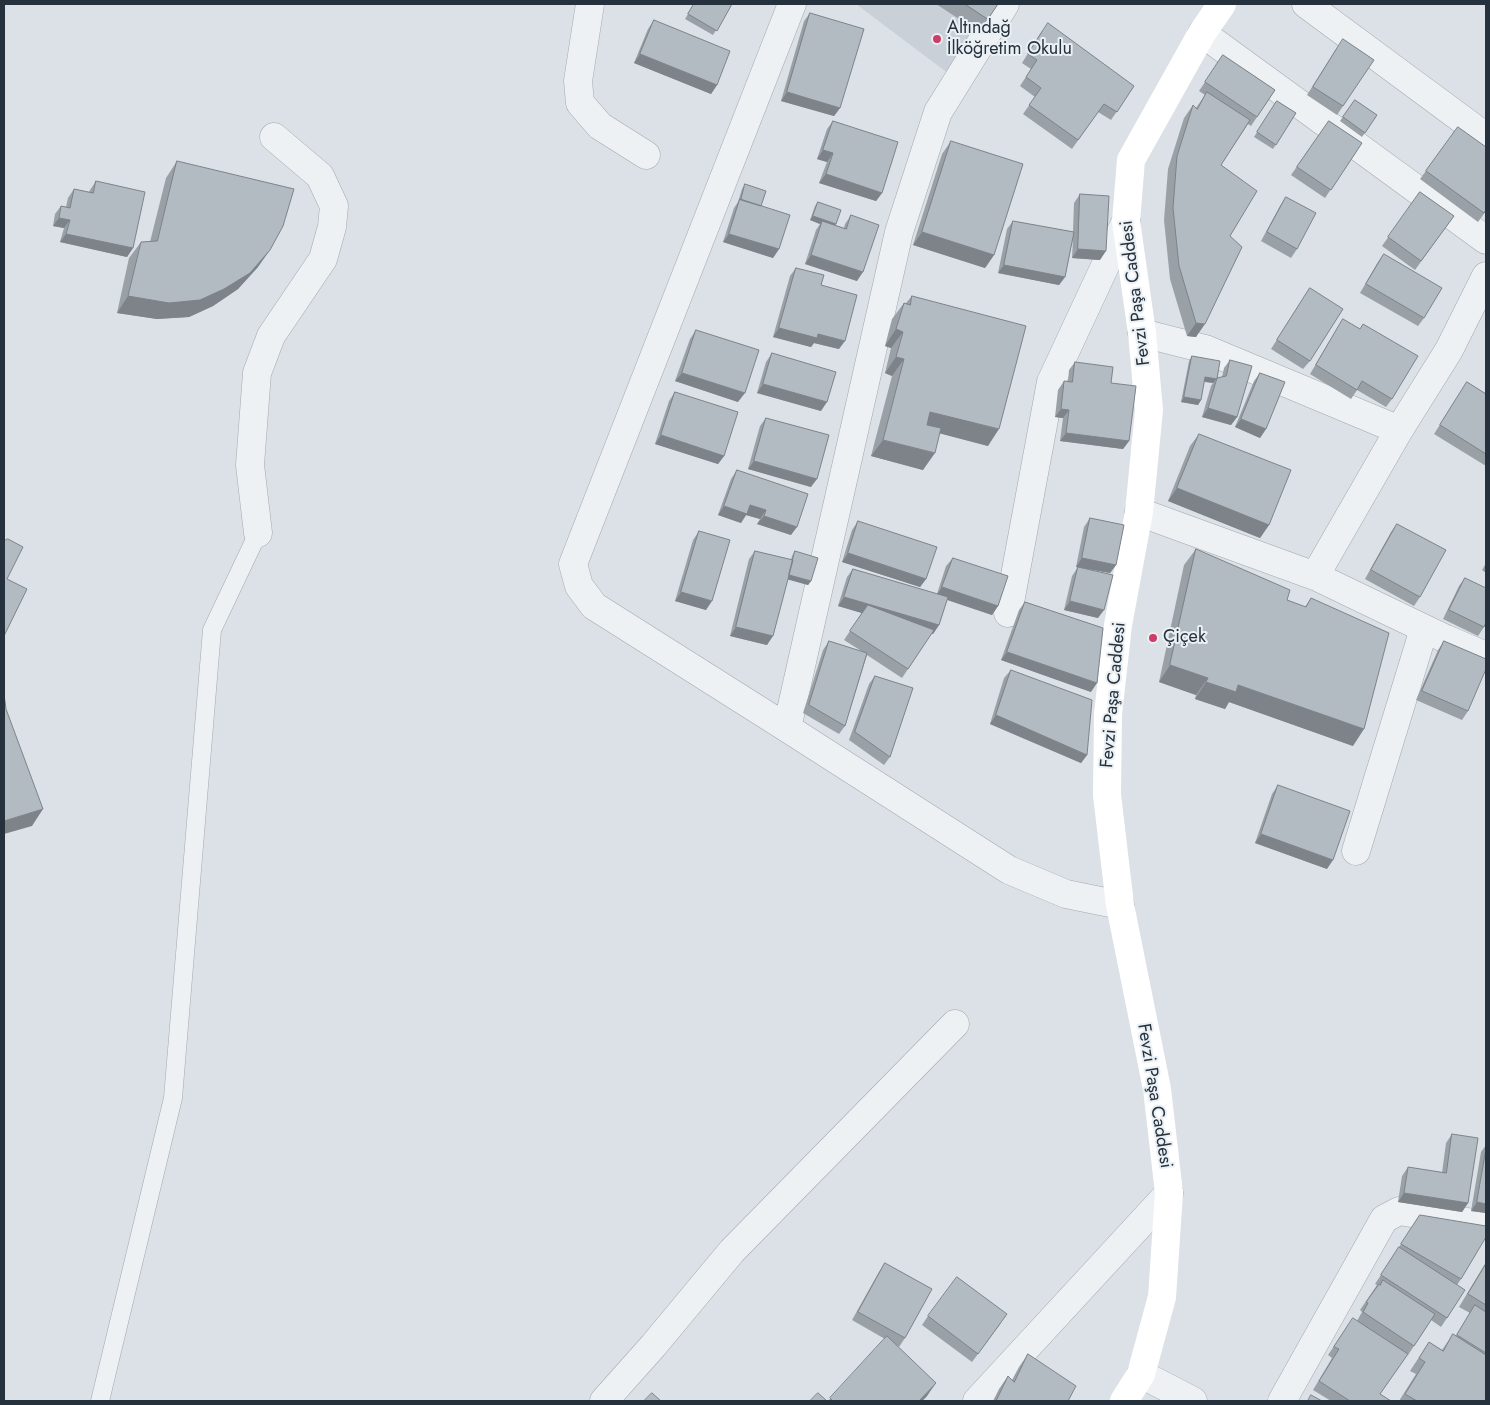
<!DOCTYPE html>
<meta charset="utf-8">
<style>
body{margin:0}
#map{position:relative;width:1490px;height:1405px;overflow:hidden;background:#dbe1e6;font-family:Jost,sans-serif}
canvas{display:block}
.frame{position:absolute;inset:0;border:5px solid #25313c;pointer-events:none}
</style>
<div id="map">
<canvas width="1490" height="1405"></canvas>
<div class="frame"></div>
</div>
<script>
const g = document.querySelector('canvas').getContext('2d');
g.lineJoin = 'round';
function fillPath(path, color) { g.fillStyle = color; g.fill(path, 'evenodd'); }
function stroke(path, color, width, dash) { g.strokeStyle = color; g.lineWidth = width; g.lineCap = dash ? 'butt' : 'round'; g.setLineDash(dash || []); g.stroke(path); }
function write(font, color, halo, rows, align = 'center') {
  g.font = font + ' Jost,sans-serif'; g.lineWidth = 4; g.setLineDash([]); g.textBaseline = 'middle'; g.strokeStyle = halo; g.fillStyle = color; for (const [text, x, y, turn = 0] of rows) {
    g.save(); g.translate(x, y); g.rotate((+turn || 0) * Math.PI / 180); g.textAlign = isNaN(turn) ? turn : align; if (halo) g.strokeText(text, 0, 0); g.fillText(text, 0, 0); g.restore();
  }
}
const built = new Path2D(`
 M856,4H993L949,74Z`);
const lane = new Path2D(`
 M100,1401L173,1098L212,630L258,533`);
const street = new Path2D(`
 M590,4L578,81L580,103L600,126L646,155
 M792,4L573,564L579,586L594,606L787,728L899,232L938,112L1005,4
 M1306,4L1486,137
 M1202,33L1486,240
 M1142,333L1205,349L1399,430
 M1139,512L1315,576L1446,639L1486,656
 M258,533L250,465L257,373L271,336L323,259L332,227L334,206L320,176L274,137
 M1315,576L1399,430L1449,350L1486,276
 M1008,613L1051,382L1126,221
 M787,728L1009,870L1066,894L1120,905
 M1356,851L1424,629
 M1141,1374L1193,1401
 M604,1401L653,1346L732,1251L955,1024
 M977,1401L1169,1193
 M1282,1401L1384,1219L1399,1211L1486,1225`);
const secondary = new Path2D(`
 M1124,1401L1141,1374L1162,1297L1169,1193L1157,1089L1120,905L1107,795L1108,714L1118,625L1139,512L1149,410L1142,333L1126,221L1131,160L1202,33L1222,4`);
const wall = new Path2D(`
 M694,4H732L713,35L685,19Z
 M936,4H998L979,32Z
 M810,13L840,108L834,116L781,101L804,21Z
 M654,20L717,85L711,94L634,63L648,29Z
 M1042,31L1134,86L1111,120L1098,112L1072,149L1023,114L1035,97L1020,86L1031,69L1022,63Z
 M1337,48L1343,106L1337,115L1307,95Z
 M1223,55L1275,90L1251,126L1248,124L1221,165L1230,236L1196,337L1187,336L1170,279L1164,220L1168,169L1184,118L1193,105L1196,108L1205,95L1199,91Z
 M1355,100L1377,115L1362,137L1340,121Z
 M1277,101L1296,113L1273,149L1254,137Z
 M833,121L882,193L876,201L819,183L827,162L817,159L827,129Z
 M1329,121L1362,143L1325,198L1291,175Z
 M1458,127L1486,211L1478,222L1420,179Z
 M951,141L994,255L985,268L913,245L942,154Z
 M177,161L258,267L238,289L213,306L189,317L157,319L117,313L129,258L141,242H150L166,178Z
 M96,181L133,248L127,257L60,242L64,228L53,226L55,214L61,206L66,207L68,198L74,189L89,192L90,190Z
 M745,184L761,206L779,249L773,258L723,242L734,208L738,202L742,189Z
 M1420,192L1454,216L1415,270L1382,246Z
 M1080,194L1100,260L1072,258L1073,238L1065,277L1059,285L998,273L1007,229L1013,221L1073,232L1074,203Z
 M1286,197L1297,249L1291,258L1261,241L1280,206Z
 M818,202L836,224L835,225L844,228L845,224L851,215L857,281L805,264L816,230L820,224L810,220L815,206Z
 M1384,254L1424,318L1418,326L1360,293L1378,262Z
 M796,268L821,285L839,349L814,343L811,347L773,337L790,276Z
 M1310,288V361L1303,369L1271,349Z
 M912,296L988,446L940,433L923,470L871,456L892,376L885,373L891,348L885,346L892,319L904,303H906Z
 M1343,319L1392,399L1386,407L1357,390L1351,399L1310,374Z
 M696,330L738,402L675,381L690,339Z
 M772,353L821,411L757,393L766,362Z
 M1192,356L1217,378L1222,377L1224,368L1230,360L1237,417L1231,425L1202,417L1211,386L1213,383L1204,382L1201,400L1198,405L1181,402L1189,361Z
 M1075,362L1111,383L1129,441L1123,449L1060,441L1063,418L1055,417L1058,390L1064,381H1068L1069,370Z
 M1260,373L1266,429L1260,438L1235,427L1254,381Z
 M1467,382L1486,394V466L1434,434Z
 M675,392L724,456L718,464L655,444L669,401Z
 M766,418L811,487L748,469L760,426Z
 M1199,434L1269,525L1260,538L1168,501L1190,446Z
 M737,470L791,535L757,524L760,519L746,515L741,523L718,515L731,479Z
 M1090,518L1116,565L1110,573L1084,568L1098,618L1064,610L1072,576L1078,567H1076L1084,527Z
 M858,521L926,579L920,587L842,562L852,530Z
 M1397,524L1420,597L1414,606L1365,579L1391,532Z
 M699,531L706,610L675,601L693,540Z
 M1196,549L1287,600L1305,607L1311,598L1353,746L1229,702L1225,709L1195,699L1196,695L1159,682L1184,565Z
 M755,551L791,560L792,556L795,551L811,581L808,585L788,579L767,645L730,636L749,559Z
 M953,558L998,606L992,615L947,600L939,625L933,634L932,633L902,678L867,655L845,726L839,734L803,713L823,650L829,641L863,652L844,640L862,613L838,606L847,577L853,569L937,594L946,566Z
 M1486,563V573L1482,570Z
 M1465,578L1484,627L1478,636L1443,619L1459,586Z
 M1025,602L1091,692L1001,660L1019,610Z
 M1444,641L1468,711L1462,720L1416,700L1438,650Z
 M1011,670L1087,755L1081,763L990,724L1004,678Z
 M875,676L890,757L884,765L849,740L869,684Z
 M1278,785L1327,869L1255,843L1272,794Z
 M1452,1134L1468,1203L1462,1212L1398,1202L1402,1176L1408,1167L1442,1173L1446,1143Z
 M1486,1145V1213L1471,1211L1481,1152Z
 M1420,1215L1461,1279L1457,1285L1447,1318L1441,1327L1431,1320L1414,1346L1408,1355L1407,1354L1380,1394L1391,1401H1331L1313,1390L1332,1358L1328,1355L1347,1327L1357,1321L1362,1312L1360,1310L1377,1285L1375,1284Z
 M1486,1262V1401H1399L1416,1374L1410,1371L1429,1342L1442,1350L1453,1334L1456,1336L1470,1313L1459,1307Z
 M885,1263L905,1338L899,1347L897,1345L927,1396L922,1401H828L885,1339L852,1320L879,1272Z
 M928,1316L1001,1323L972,1362L922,1325Z
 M1028,1354L1068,1401H993L999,1389L1008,1376L1012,1380L1019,1367Z`);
const shadedWall = new Path2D(`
 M640,54L717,85L711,94L634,63Z
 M787,92L840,108L834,116L781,101Z
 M823,150L833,153L827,162L817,159Z
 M826,174L882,193L876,201L819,183Z
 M813,216L836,224L833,228L822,221L820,224L810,220Z
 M59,218L70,220L64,228L53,226Z
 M922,232L994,255L985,268L913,245Z
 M66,234L133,248L127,257L60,242Z
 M729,234L779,249L773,258L723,242Z
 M1078,249L1106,251L1100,260L1072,258Z
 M270,250L258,267L238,289L213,306L189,317L157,319L117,313L128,296Z
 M811,255L863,272L857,281L805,264Z
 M1004,265L1065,277L1059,285L998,273Z
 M1196,323L1205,324L1196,337L1187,336Z
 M779,328L818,334L845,341L839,349L814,343L811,347L773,337Z
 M896,329L903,332L891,348L885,346Z
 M896,357L904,359L892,376L885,373Z
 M682,373L745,393L738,402L675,381Z
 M1205,377L1216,379L1213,383L1202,381Z
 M763,384L827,402L821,411L757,393Z
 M1184,397L1201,400L1198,405L1181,402Z
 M1208,408L1237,417L1231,425L1202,417Z
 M1061,409L1069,410L1063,418L1055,417Z
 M930,412L999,429L988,446L919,428Z
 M1241,419L1266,429L1260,438L1235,427Z
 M1066,433L1129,441L1123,449L1060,441Z
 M661,435L724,456L718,464L655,444Z
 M883,440L935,453L923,470L871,456Z
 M754,461L817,479L811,487L748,469Z
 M1177,488L1269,525L1260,538L1168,501Z
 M750,505L766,510L760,519L746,515L741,523L718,515L724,506Z
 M764,516L797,527L791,535L757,524Z
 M848,553L926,579L920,587L842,562Z
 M1082,558L1116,565L1110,573L1076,567Z
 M789,574L811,581L808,585L786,579Z
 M942,587L998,606L992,615L936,596Z
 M681,592L712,601L706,610L675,601Z
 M844,597L939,625L933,634L838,606Z
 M1070,601L1104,610L1098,618L1064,610Z
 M736,627L773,636L767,645L730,636Z
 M1007,652L1097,683L1091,692L1001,660Z
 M1170,665L1208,678L1196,695L1159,682Z
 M1206,682L1238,685L1364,729L1353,746L1229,702L1225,709L1195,699Z
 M996,715L1087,755L1081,763L990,724Z
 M43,809L32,826L4,834V821Z
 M1261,834L1333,860L1327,869L1255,843Z
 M1404,1193L1468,1203L1462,1212L1398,1202Z
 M1477,1202L1486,1204V1213L1471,1211Z
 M936,1383L927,1396L922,1401H919Z`);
const building = new Path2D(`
 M694,4H732L717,31L688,14Z
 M965,4H998L988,19Z
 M810,13L864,29L840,108L787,92Z
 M654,20L730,51L717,85L640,54Z
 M1048,23L1134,86L1117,112L1104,104L1078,140L1029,105L1041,88L1026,77L1037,60L1028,54Z
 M1343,39L1374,60L1343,106L1313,87Z
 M1223,55L1275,90L1257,117L1205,82Z
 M1207,92L1250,120L1221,165L1257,191L1230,236L1242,247L1205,324L1196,323L1179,266L1173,208L1177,156L1193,105L1197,109Z
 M1355,100L1377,115L1365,133L1343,117Z
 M1277,101L1296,113L1276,145L1257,132Z
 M833,121L898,142L882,193L826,174L833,153L823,150Z
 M1329,121L1362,143L1331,190L1297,167Z
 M1458,127L1486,147V210L1484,213L1426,171Z
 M951,141L1023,164L994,255L922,232Z
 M177,161L294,189L283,226L270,250L250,273L224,289L200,300L169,303L128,296L141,242L157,241Z
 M96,181L145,192L133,248L66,234L70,220L59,218L61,206L70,208L74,189L93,193Z
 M745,184L766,191L761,206L741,200Z
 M1420,192L1454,216L1421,261L1388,237Z
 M1080,194L1109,196L1106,251L1078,249Z
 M1286,197L1316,213L1297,249L1267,232Z
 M740,199L790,215L779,249L729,234Z
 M818,202L841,210L836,224L813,216Z
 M851,215L879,225L863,272L811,255L822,221L846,229Z
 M1013,221L1074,232L1065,277L1004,265Z
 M1384,254L1442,288L1424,318L1366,284Z
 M796,268L824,275L821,285L857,295L845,341L818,334L817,338L779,328Z
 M1310,288L1343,309L1310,361L1277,340Z
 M912,296L1026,326L999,429L930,412L927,425L941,428L935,453L883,440L904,359L896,357L903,332L896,329L904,303L910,305Z
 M1343,319L1360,329L1363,324L1418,356L1392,399L1362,381L1357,390L1316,365Z
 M696,330L759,350L745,393L682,373Z
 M772,353L836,372L827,402L763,384Z
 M1192,356L1220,361L1217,379L1205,377L1201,400L1184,397Z
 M1230,360L1252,366L1237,417L1208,408L1217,378L1226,376Z
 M1075,362L1113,367L1111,383L1136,386L1129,441L1066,433L1069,410L1061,409L1064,381L1072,382Z
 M1260,373L1285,382L1266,429L1241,419Z
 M1467,382L1486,394V454L1440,425Z
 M675,392L738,412L724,456L661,435Z
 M766,418L829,435L817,479L754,461Z
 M1199,434L1291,470L1269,525L1177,488Z
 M737,470L808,494L797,527L764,516L766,510L750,505L747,514L724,506Z
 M1090,518L1124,525L1116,565L1082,558Z
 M858,521L937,547L926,579L848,553Z
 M1397,524L1446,550L1420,597L1371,570Z
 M699,531L730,540L712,601L681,592Z
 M8,539L23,547L7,579L27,589L4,636V541Z
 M1196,549L1290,590L1287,600L1306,607L1311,598L1389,633L1364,729L1238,685L1236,692L1206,682L1208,678L1170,665Z
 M755,551L793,560L773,636L736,627Z
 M795,551L818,558L811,581L789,575Z
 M953,558L1008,576L998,606L942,587Z
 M1078,567L1113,575L1104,610L1070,601Z
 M853,569L948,597L939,625L844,597Z
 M1465,578L1486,588V622L1484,627L1449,610Z
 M1025,602L1103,628L1097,683L1007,652Z
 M868,605L934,630L908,669L850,631Z
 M829,641L867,653L845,726L809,705Z
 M1444,641L1486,659V669L1468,711L1422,691Z
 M1011,670L1092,700L1087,755L996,715Z
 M875,676L913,688L890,757L855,732Z
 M4,694L6,709L43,809L4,821Z
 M1278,785L1350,811L1333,860L1261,834Z
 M1452,1134L1478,1138L1468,1203L1404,1193L1408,1167L1446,1173Z
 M1486,1149V1204L1477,1202Z
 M1420,1215L1486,1226V1237L1461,1279L1401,1244Z
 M1399,1247L1465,1290L1447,1318L1381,1275Z
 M885,1263L932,1289L905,1338L858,1312Z
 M1486,1264V1305L1468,1294Z
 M957,1277L1007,1314L978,1354L928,1316Z
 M1383,1280L1435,1314L1414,1346L1363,1312L1368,1303L1366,1302L1379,1284L1380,1285Z
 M1475,1305L1486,1312V1353L1457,1335Z
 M1353,1318L1408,1354L1380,1394L1391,1401H1350L1319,1381L1339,1349L1334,1347Z
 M1453,1334L1486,1355V1401H1417L1405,1394L1425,1362L1419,1358L1429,1342L1443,1351Z
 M887,1336L936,1383L919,1401H833L830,1398Z
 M1028,1354L1076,1386L1068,1401H996L1008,1376L1014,1382Z
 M652,1393L661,1401H644Z
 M818,1393L827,1401H810Z
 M1311,1395L1322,1401H1308Z`);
const markers = [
 [937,39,5,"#ce3c68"],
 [1153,638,5,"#ce3c68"]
];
const poiNames = [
 ["Altındağ",947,29],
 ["İlköğretim Okulu",947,50],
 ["Çiçek",1163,638]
];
const streetNames = [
 ["Fevzi Paşa Caddesi",1136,293,-97],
 ["Fevzi Paşa Caddesi",1114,695,-85],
 ["Fevzi Paşa Caddesi",1154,1096,81]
];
fillPath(built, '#c9d0d8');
stroke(lane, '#a1a9b0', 19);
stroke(street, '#a1a9b0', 29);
stroke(lane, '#eef1f4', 18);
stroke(street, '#eef1f4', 28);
stroke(secondary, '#fff', 28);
fillPath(wall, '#99a1a7');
fillPath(shadedWall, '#7d8388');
fillPath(building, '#b2bbc2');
stroke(building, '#7d8388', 1);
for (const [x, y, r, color] of markers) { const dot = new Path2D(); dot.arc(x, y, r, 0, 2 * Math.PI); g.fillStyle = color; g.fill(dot); stroke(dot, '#eaf0f4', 2); }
write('18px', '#25313c', '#eaf0f4', poiNames, 'left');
write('18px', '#25313c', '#eaf0f4', streetNames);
</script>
